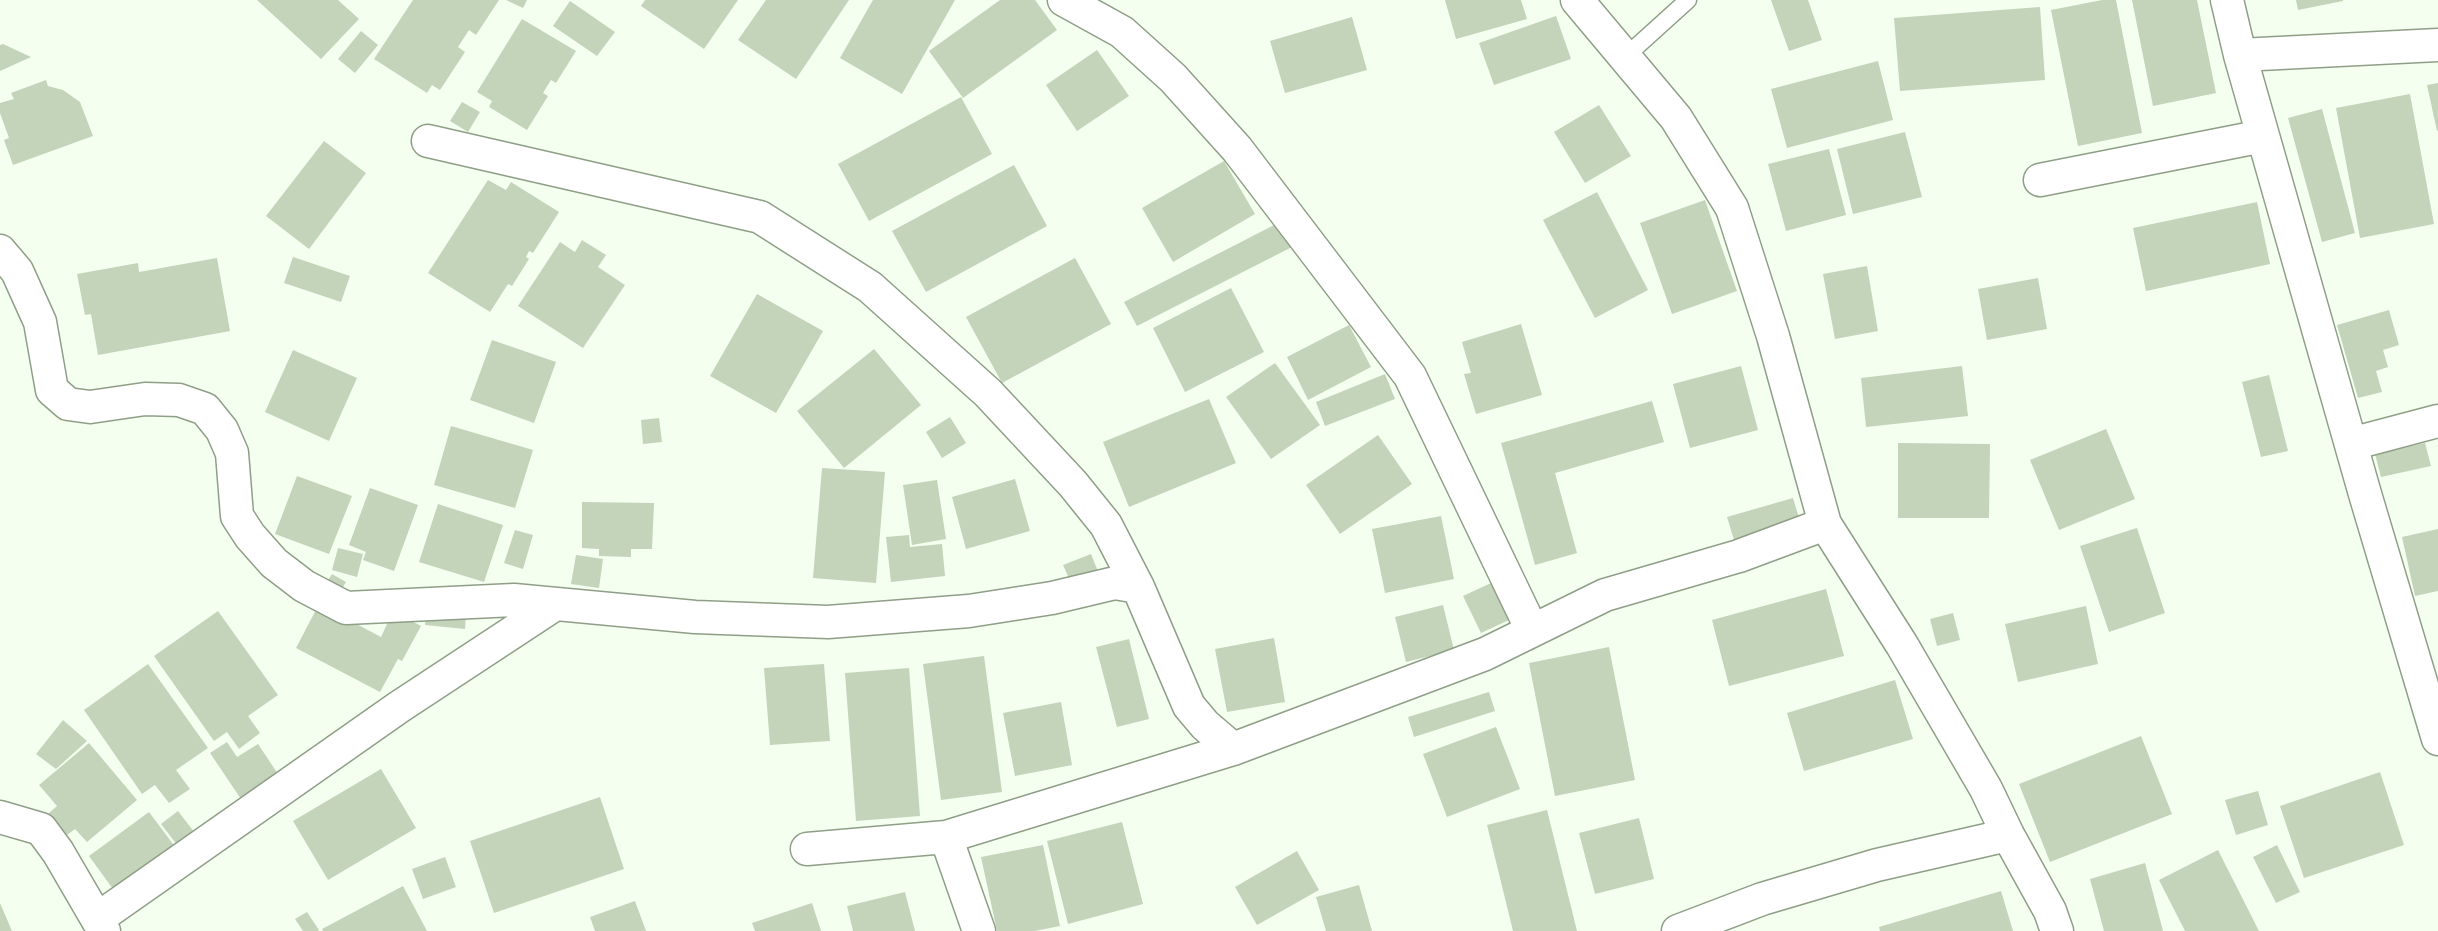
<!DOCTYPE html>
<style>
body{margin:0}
canvas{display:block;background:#f4ffef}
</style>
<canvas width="2438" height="931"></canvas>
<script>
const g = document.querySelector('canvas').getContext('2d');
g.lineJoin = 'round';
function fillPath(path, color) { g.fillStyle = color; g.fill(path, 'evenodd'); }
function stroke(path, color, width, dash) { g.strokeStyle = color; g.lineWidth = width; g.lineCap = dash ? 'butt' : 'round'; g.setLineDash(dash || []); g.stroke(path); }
const building = new Path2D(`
 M257,0H338L359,19L321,59Z
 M413,0H499L476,35L469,30L458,47L465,52L440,90L432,85L427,93L374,59Z
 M506,0H527L523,8Z
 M645,0H738L704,49L641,6Z
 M766,0H849L796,79L738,40Z
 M873,0H955L902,94L840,58Z
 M1000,0H1035L1057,30L963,98L929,51Z
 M1445,0H1521L1527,19L1456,39Z
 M1771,0H1808L1822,40L1789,51Z
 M2102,0H2116L2142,133L2078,146L2051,10Z
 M2132,0H2197L2216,93L2153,106Z
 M2296,0H2343V1L2298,10Z
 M570,1L615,32L597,56L553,26Z
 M2040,7L2045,80L1900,91L1894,18Z
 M1556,16L1571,59L1494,85L1479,43Z
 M1352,17L1367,70L1285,93L1270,41Z
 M522,19L576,51L556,83L551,80L543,93L548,96L527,130L489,107L492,101L477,92Z
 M361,31L378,45L355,73L338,59Z
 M3,44L31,57L0,71V45Z
 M1097,50L1129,96L1077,131L1046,85Z
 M1878,61L1893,120L1787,148L1771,89Z
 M46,80L48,86L63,90L80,102L93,136L13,165L4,140L9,138L0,113V103L14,99L11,93Z
 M2438,83V131H2437L2427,85Z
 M2410,94L2434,224L2360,238L2336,108Z
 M961,97L992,154L869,221L838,164Z
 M462,102L480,112L468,132L450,121Z
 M1599,105L1631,156L1585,183L1554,132Z
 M2322,109L2355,233L2322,242L2288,118Z
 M1905,132L1922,197L1853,214L1837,149Z
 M324,141L366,173L309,249L266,216Z
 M1829,149L1846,215L1786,231L1768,164Z
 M1224,161L1255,214L1173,262L1142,208Z
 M1014,165L1047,226L926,292L892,231Z
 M488,180L506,190L511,182L559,212L533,253L529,251L526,257L529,259L512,286L508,284L490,312L428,273Z
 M1597,192L1648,290L1595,318L1543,220Z
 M1705,200L1737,291L1672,314L1640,223Z
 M2257,202L2270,264L2146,291L2133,228Z
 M1280,222L1292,247L1137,326L1124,302Z
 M582,240L606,255L598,267L625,285L583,348L518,306L560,242L575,252Z
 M293,257L350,276L341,302L284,283Z
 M217,258L230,331L98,355L91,314L85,315L77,274L138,263L139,272Z
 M1075,258L1111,324L1002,383L966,317Z
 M1867,266L1878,331L1835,339L1823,274Z
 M2038,278L2047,329L1987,340L1978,289Z
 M1231,288L1264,352L1185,392L1153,328Z
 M757,294L823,331L776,413L710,376Z
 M2389,310L2399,345L2383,350L2388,367L2376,371L2382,392L2358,398L2337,325Z
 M1521,324L1542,395L1476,414L1464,374L1471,373L1462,342Z
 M1349,325L1371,367L1308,400L1287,357Z
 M492,340L556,362L534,423L470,400Z
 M874,349L921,405L844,468L797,411Z
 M293,350L357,378L329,441L265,412Z
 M1275,363L1320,425L1271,459L1226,397Z
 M1741,366L1758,430L1690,448L1673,384Z
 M1962,366L1968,416L1866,427L1861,378Z
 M1385,374L1395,399L1325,426L1316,402Z
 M2269,375L2288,451L2261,457L2242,382Z
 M1209,399L1236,463L1129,507L1103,442Z
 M1652,401L1664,442L1555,473L1577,553L1535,565L1501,443Z
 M950,417L966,443L942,458L926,432Z
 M659,418L662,442L643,444L641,420Z
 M451,426L533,450L515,508L434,485Z
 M2106,429L2135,499L2059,530L2030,460Z
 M1378,435L1412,484L1340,534L1306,485Z
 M1898,443L1990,444L1989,518H1898Z
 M2425,443L2431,466L2381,477L2375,454Z
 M822,468L885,472L876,583L813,578Z
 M297,476L352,496L329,554L275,534Z
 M1015,479L1030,531L966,549L952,497Z
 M937,480L946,539L912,545L903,485Z
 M370,488L418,505L394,571L363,560L366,552L349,545Z
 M1793,498L1800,521L1734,540L1727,517Z
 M582,502L654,503L652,549H631V557L599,556V549L582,548Z
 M438,504L503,525L484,582L419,562Z
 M1441,516L1454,579L1385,593L1372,529Z
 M2137,528L2165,613L2109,632L2080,546Z
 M2438,529V591L2415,596L2402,537Z
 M515,530L533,535L523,569L504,563Z
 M909,535L910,547L942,544L945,576L891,582L886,537Z
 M338,548L363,554L357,577L332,570Z
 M1091,554L1099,574L1072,585L1063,565Z
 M576,555L603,559L599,588L571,584Z
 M332,574L346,582L335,601L320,593Z
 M1491,583L1509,620L1481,633L1463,596Z
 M1826,589L1844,656L1729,686L1712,620Z
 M319,604L381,637L393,611L421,626L402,661L398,659L380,692L296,648Z
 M1443,605L1454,650L1406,662L1395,617Z
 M2086,606L2098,664L2018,682L2005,624Z
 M426,610L466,613L465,629L425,625Z
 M218,611L278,695L248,716L260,733L239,749L227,732L214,741L154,656Z
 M1953,613L1960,640L1937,646L1930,619Z
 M1274,638L1285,702L1227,712L1215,649Z
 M1129,639L1149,719L1117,727L1096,647Z
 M1609,647L1635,780L1555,796L1529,663Z
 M984,656L1002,792L941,800L923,664Z
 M148,664L208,748L176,770L190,789L169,803L155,785L142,794L84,710Z
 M824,664L830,741L770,745L764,668Z
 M909,668L920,816L856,821L845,673Z
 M1895,680L1913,739L1804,771L1787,713Z
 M1489,692L1495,711L1414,737L1408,717Z
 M1061,702L1072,765L1015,776L1003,713Z
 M63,720L87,741L56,769L36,754Z
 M1496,727L1520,789L1447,817L1423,754Z
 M2141,736L2172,814L2050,862L2019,784Z
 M227,742L237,757L258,744L278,774L241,799L210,753Z
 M89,743L137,800L87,842L75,829L67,835L49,813L57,806L39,785Z
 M381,769L416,828L328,880L293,821Z
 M2380,772L2404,845L2304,878L2280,806Z
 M2258,791L2268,825L2236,835L2225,800Z
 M600,797L624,869L494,913L470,841Z
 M1547,810L1577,931H1513L1487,825Z
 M178,811L198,837L181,850L161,824Z
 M149,812L179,852L113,889L89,856Z
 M1639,818L1654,879L1595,894L1579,833Z
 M1122,822L1143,904L1068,924L1047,841Z
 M1043,845L1060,926L1035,931H997L981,857Z
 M2277,845L2300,892L2276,903L2253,857Z
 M2218,850L2259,931H2185L2159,880Z
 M1297,851L1319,890L1257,925L1235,887Z
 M445,857L456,887L423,899L412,869Z
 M2145,863L2163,931H2104L2090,879Z
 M1359,885L1372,931H1326L1316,897Z
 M403,886L427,931H323L322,929Z
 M2001,891L2013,931H1880L1879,927Z
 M905,892L915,931H853L847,906Z
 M635,901L646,931H595L590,917Z
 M0,903L12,931H0Z
 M812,903L821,931H755L752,923Z
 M307,912L319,930L318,931H303L295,919Z`);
const service = new Path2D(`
 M1625,57L1688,0`);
const minor = new Path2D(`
 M1064,0L1122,32L1173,78L1237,149L1410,376L1532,630
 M1577,0L1676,118L1732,208L1773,336L1825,524L1902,645L1986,789L2008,835L2050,911L2057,931
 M2227,0L2240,55L2365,494L2438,739
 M2240,55L2438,45
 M428,141L760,217L870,287L988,393L1073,484L1106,525L1138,587L1189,706L1205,725L1233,749
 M2040,180L2263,136
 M0,251L17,271L40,322L52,390L68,404L90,407L145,399L179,400L205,409L222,430L232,453L237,516L250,536L274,563L304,586L346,608L514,600L695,617L828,622L969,611L1052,598L1115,583L1138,587
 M2351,444L2438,421
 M0,817L41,829L58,852L104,931
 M946,837L979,931
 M807,849L946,837L1233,749L1485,654L1605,595L1739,556L1825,524
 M97,919L399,707L554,605
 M1678,931L1762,899L1877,865L2008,835`);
fillPath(building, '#c3d4bb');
stroke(service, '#8f9f87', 19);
stroke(minor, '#8f9f87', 35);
stroke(service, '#fff', 16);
stroke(minor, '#fff', 32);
</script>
